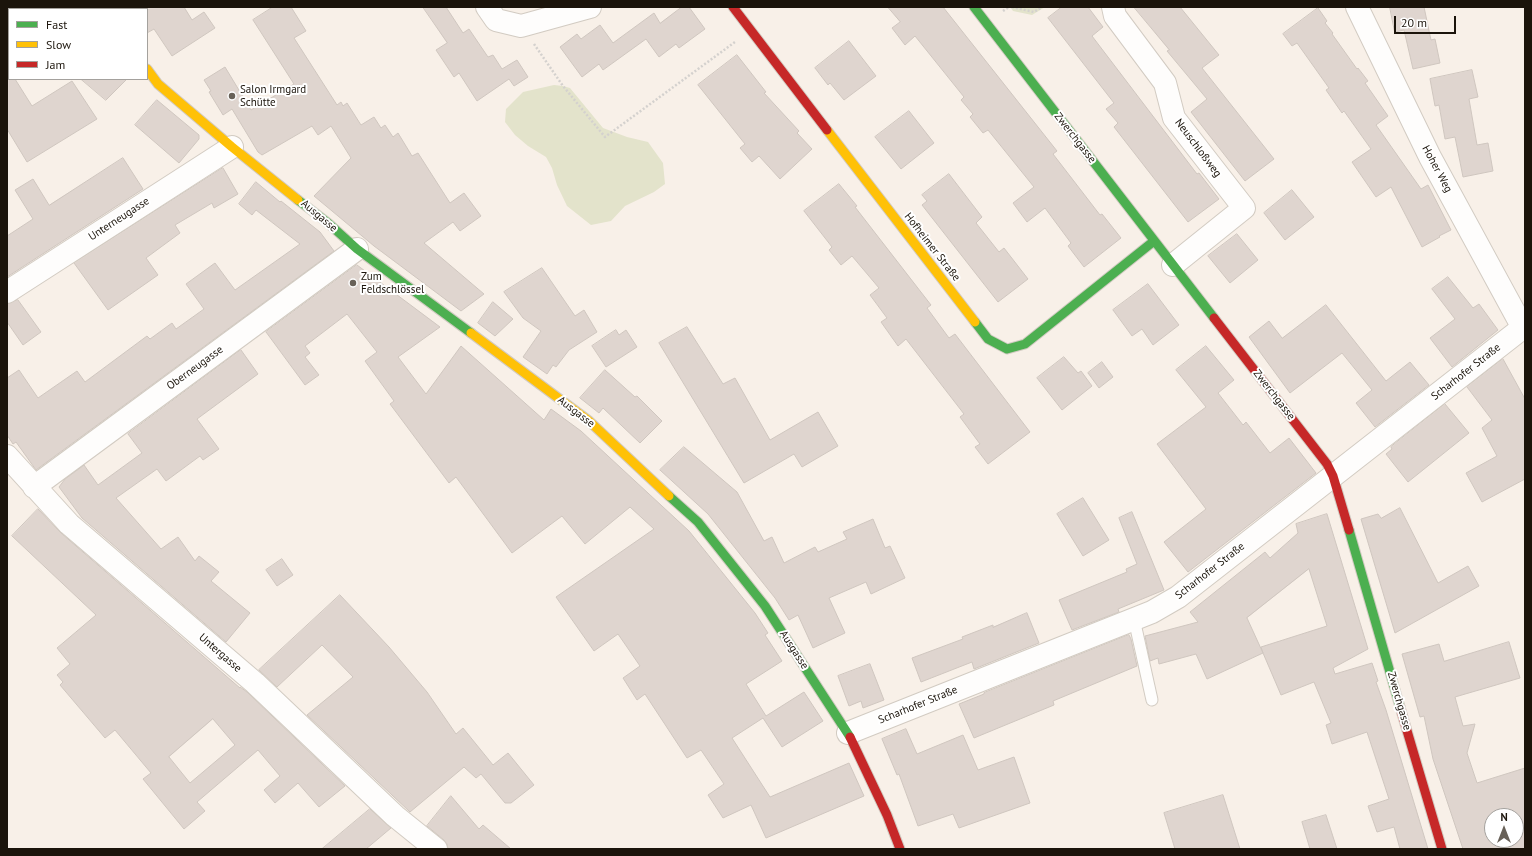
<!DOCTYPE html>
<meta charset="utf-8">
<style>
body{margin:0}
#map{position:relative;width:1532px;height:856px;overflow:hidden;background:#f8f0e8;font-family:"PT Sans",sans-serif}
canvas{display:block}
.frame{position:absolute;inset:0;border:8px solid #1b140b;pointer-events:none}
.legend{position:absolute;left:8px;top:8px;width:140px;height:72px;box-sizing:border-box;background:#fff;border:1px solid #a4a19d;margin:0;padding:5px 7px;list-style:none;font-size:12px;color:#1b140b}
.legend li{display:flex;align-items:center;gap:8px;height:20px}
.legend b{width:20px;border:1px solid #a4a19d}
.north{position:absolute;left:1484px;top:808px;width:40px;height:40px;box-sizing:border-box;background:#fff;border:1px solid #a4a19d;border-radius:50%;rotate:0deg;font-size:11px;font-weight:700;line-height:16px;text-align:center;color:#1b140b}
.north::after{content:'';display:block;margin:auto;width:14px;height:18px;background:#686158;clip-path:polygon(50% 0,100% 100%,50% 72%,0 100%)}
.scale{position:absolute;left:1394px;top:16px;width:62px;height:18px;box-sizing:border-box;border:2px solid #1b140b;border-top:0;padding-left:5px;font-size:12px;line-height:14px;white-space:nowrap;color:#1b140b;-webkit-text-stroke:3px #fff;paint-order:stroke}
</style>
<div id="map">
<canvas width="1532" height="856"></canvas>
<div class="frame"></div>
<ul class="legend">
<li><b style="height:5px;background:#4caf50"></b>Fast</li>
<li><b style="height:5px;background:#ffc107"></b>Slow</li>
<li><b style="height:5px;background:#c62828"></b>Jam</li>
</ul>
<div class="north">N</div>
<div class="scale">20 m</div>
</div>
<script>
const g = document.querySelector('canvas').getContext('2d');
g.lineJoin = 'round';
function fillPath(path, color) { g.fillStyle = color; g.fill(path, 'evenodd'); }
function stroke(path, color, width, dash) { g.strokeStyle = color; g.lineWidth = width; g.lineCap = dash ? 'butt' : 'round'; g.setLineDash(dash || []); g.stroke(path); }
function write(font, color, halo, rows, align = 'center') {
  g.font = font + ' "PT Sans",sans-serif'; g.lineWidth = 4; g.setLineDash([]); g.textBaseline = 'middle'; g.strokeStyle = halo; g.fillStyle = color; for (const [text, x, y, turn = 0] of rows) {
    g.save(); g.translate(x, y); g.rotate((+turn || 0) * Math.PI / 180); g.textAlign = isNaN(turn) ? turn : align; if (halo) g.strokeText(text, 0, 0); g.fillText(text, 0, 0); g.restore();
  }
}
const green = new Path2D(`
 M1010,7H1045L1032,15L1013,11Z
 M554,85L563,86L570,88L603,128L627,137L648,142L663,163L665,184L654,192L625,206L611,221L591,225L567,206L557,185L552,168L546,157L528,146L515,135L505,122L506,109L523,92Z`);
const building = new Path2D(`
 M147,7H184L192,20L204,12L215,28L172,56L154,29L147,33Z
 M273,7H291L306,31L294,38L337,105L341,102L343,106L347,103L361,125L374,117L381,128L385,125L393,137L398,133L412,156L418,153L450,203L464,193L481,216L460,231L453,222L424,243L484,294L461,311L374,246L314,196L351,158L331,126L318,135L312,126L262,155L258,152L232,109L223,115L209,92L211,91L204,80L225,67L251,110L294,84L253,20Z
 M423,7H446L463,33L469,29L488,57L493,55L502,69L517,60L528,77L514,86L509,79L477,101L459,73L454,77L436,50L447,43Z
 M682,7H689L705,29L679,48L676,44L659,57L646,39L603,70L599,64L582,77L560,47L577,34L581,39L600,25L613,43L654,13L660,23Z
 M888,7H943L1057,151L1053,154L1100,215L1102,214L1121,238L1084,267L1068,246L1071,243L1045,208L1027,222L1013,203L1034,187L988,130L983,133L970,117L973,114L961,100L964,97L915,36L905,45L892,28L900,22Z
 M1062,7H1088L1103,27L1092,36L1197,174L1199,173L1219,199L1188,222L1114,127L1118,123L1106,109L1114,103L1048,18Z
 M1134,7H1180L1219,55L1202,68L1274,159L1245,181L1191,112L1207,99L1167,51L1169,50Z
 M1390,7H1424L1431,40L1435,39L1440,63L1413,69L1404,30L1395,32Z
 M1318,8L1327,21L1325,23L1333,33L1332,34L1357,69L1358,68L1368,81L1365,83L1388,116L1376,125L1421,189L1428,185L1451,230L1439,236L1440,237L1422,247L1391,187L1376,197L1352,162L1371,149L1344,111L1342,113L1326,90L1329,88L1297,43L1292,46L1283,34Z
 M849,41L876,76L844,100L830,83L828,85L815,68Z
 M737,55L766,92L764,93L799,131L797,133L812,149L780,179L759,156L752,162L740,148L745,144L698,85Z
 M7,66L9,69V79H15L32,106L72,81L97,119L27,162L7,129Z
 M1472,70L1478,97L1469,99L1477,145L1488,143L1493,171L1463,177L1455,137L1445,139L1439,105L1435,106L1430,79Z
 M81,79H127L106,100Z
 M157,100L199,135V139L179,163L135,125Z
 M909,111L934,143L901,169L875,137Z
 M123,158L143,189L7,277V236L33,219L15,190L33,179L49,205Z
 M223,168L238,194L214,208L212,203L175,225L180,233L146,258L158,275L108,310L74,263Z
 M949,174L982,217L976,223L999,252L1004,248L1028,279L998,302L922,205L927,201L922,195Z
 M256,182L280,202L281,201L320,232L334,251L36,470L16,442L13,444L7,435V378L19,370L38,398L77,371L85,382L147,336L150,339L172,323L176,329L204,309L186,284L215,263L235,290L300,244L256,210L252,215L239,204Z
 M839,184L857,206L855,207L931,305L927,308L949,338L955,334L1030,432L988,464L975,447L980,444L960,417L964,414L906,339L898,346L881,322L887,318L870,295L879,288L852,256L841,265L829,250L832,247L804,211Z
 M1292,190L1314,217L1285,240L1264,213Z
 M1237,234L1258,260L1230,283L1208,256Z
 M357,265L440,327L398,357L426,394L461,346L544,420L551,409L581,431L689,531L755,613L768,633L765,635L782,661L746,684L766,716L804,692L823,721L782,747L763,718L732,738L770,797L849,763L864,796L766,838L751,805L723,818L708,795L724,784L701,750L687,758L645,694L637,700L623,678L640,666L618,634L594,651L556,597L654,529L630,507L585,544L562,516L512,553L456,477L449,483L390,404L394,401L365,361L377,352L347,314L305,346L310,353L305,357L319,375L305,385L266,332Z
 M542,268L575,316L584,310L597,332L569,350L556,367L553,365L547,374L523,357L541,331L523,318L504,292Z
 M1448,277L1473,308L1479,304L1498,330L1452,367L1430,338L1455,319L1432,289Z
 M1148,284L1179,325L1153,345L1142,329L1132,336L1113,310Z
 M18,300L41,332L23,345L7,322V304Z
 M493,302L513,319L495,336L478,323Z
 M1326,305L1386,381L1410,362L1429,385L1375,427L1356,403L1372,390L1342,353L1290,393L1249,337L1269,321L1282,338Z
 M687,327L723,384L735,378L770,440L818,412L838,446L802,467L794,454L744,483L659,343Z
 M616,330L619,335L626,330L637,347L606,367L592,346Z
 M1206,346L1234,380L1218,393L1243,425L1246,422L1270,453L1289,438L1316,473L1188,572L1164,542L1206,509L1157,444L1206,407L1176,370Z
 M241,350L258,374L197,419L219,449L203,460L200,456L166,481L157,469L116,498L161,549L178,537L195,561L199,556L219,572L211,581L250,613L226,642L82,518L59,487L65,479L84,465L98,485L142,453L128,434Z
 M1064,357L1078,373L1081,371L1092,386L1062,410L1037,378Z
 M1503,359L1525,399V479L1482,502L1466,473L1497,456L1482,428L1492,420L1467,387Z
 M1102,362L1113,377L1099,388L1088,373Z
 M605,370L635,397L637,396L662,421L640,443L603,408L599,413L580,398Z
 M1445,404L1469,433L1408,482L1386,454L1392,449L1391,447Z
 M684,447L737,492L764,541L772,537L784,563L815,547L818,552L847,539L843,532L873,519L885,548L890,546L905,578L871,594L866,582L829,598L845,633L813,648L798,615L789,620L775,598L708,514L660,470Z
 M1083,498L1109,540L1083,556L1057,514Z
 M1400,508L1438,583L1468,566L1479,586L1395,633L1361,519L1378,514L1381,518Z
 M38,509L61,533L240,688V687L247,692L345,786L319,807L298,783L275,803L264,790L280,776L258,750L197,802L205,811L184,829L143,779L151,773L115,730L105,738L60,685L63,682L57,675L70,664L57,648L96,615L12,536ZM213,719L235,745L190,783L169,757Z
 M1132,512L1164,590L1118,609L1119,612L1072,630L1059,600L1127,572L1126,569L1137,564L1119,518Z
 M1327,514L1368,649L1333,668L1335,674L1372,663L1378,681L1376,682L1386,710L1428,849H1400L1394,827L1377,832L1368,806L1389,799L1367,732L1332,744L1326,725L1331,723L1314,682L1281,695L1263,653L1207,679L1196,654L1159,664L1158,658L1150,661L1145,636L1198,622L1190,612L1265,552L1270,558L1298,533L1296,524ZM1309,569L1327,626L1261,647L1263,653L1247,618Z
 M282,559L293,575L277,586L266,570Z
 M340,595L389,647L427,692L456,734L463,728L493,765L508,753L534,785L511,803H505L481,774L476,778L464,767L410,812L307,715L353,677L322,645L277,687L259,670Z
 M1027,613L1039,643L974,669L972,662L921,682L912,658L963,639L962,637L993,625V627Z
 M1129,635L1131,639L1137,666L1053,701L1054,705L974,738L959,704L984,694V693Z
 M1509,642L1520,678L1455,697L1463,726L1475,724L1467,753L1477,783L1525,768V849H1463L1433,759L1424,716L1420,717L1402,654L1439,644L1444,661ZM1492,816H1516V840H1492Z
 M870,664L884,700L863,708L861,701L849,706L838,676Z
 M906,729L917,754L963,735L978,770L1014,757L1030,803L959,828L953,814L918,826L899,774L897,775L882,739Z
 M1223,795L1240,849H1175L1164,813Z
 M451,796L479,829L483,825L511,849H448L447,844L444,840L427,826Z
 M370,809L391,828L366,849H322Z
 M1326,815L1337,849H1310L1302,822Z`);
const path = new Path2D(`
 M1012,7L1034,12L1042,7
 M1003,11L1009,7
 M534,44L563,86L605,137L735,42`);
const lane = new Path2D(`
 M1134,619L1152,700`);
const street = new Path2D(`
 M86,7L88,9
 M487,7L496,20L521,26L590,7
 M1113,7L1115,16L1165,83L1174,118L1244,208L1173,265
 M1357,7L1430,157L1523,328
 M7,292L232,147
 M7,456L69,524L255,683L395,816L436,849
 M34,487L357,249
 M848,733L1152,612L1178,597L1525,326`);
const fast = new Path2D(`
 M974,7L1214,318
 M298,200L328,223L357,249L471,333
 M975,322L988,339L1007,349L1025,344L1154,241
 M669,496L698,522L765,606L850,737
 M1349,530L1400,707`);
const slow = new Path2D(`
 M147,69L158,84L232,147L298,200
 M827,130L975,322
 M471,333L589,421L669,496`);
const jam = new Path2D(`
 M733,7L827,130
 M1214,318L1327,464L1333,476L1349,530
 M1400,707L1442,849
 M850,737L887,815L900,849`);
const markers = [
 [232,96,4,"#686158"],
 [353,283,4,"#686158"]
];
const poiNames = [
 ["Salon Irmgard",240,90],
 ["Schütte",240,103],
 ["Zum",361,277],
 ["Feldschlössel",361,290]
];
const streetNames = [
 ["Zwerchgasse",1075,138,52],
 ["Neuschloßweg",1198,148,53],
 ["Hoher Weg",1437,169,62],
 ["Ausgasse",319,216,40],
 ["Unterneugasse",119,219,-33],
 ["Hofheimer Straße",932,247,52],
 ["Oberneugasse",195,368,-36],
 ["Scharhofer Straße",1466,372,-38],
 ["Zwerchgasse",1274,395,52],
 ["Ausgasse",576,412,38],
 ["Scharhofer Straße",1210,571,-38],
 ["Ausgasse",794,650,57],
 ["Untergasse",220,653,41],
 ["Zwerchgasse",1399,701,74],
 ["Scharhofer Straße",918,705,-22]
];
fillPath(green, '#e3e3cb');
fillPath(building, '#dfd5cf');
stroke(building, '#cfc6bf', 1);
stroke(lane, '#d2cbc2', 13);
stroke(street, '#d2cbc2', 24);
stroke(fast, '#d2cbc2', 11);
stroke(slow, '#d2cbc2', 11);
stroke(jam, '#d2cbc2', 11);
stroke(path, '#d4d1ce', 2.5, [2, 2]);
stroke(lane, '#fefdfc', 11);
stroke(street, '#fefdfc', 22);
stroke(fast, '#4caf50', 9);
stroke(slow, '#ffc107', 9);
stroke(jam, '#c62828', 9);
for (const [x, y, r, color] of markers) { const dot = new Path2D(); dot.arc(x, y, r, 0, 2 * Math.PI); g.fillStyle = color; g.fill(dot); stroke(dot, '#fff', 1.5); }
write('11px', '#1b140b', '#fff', poiNames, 'left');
write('11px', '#1b140b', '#fff', streetNames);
</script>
